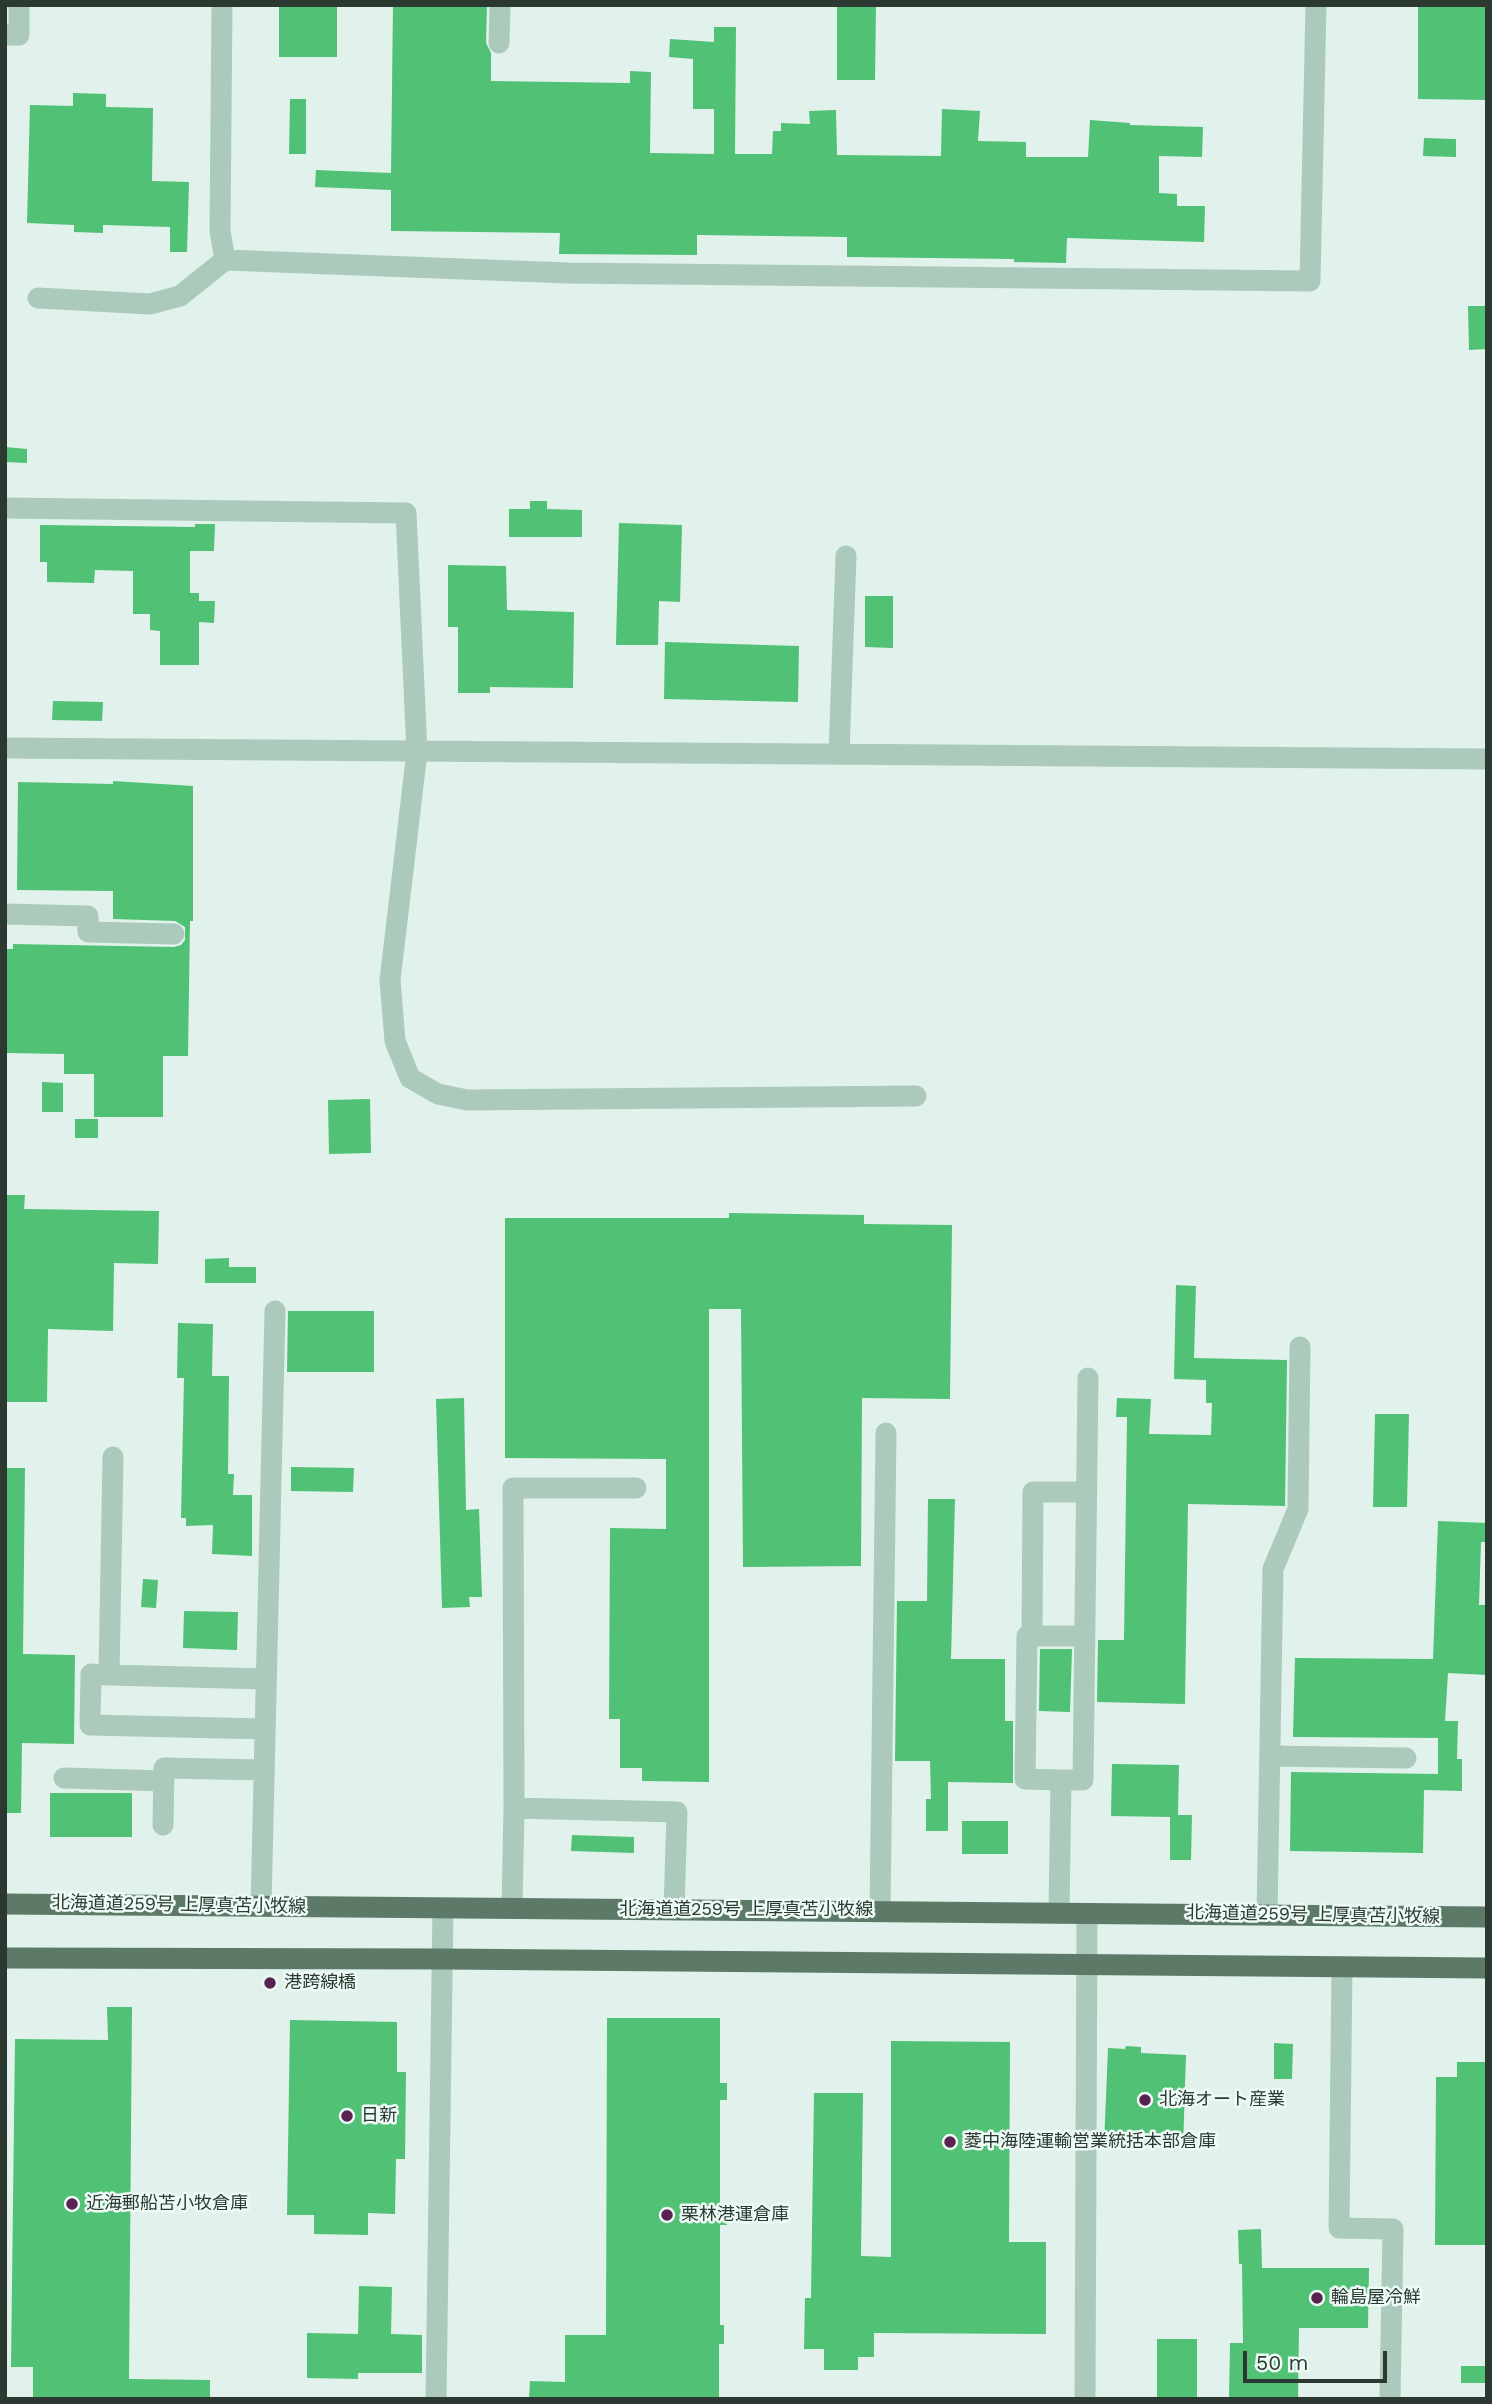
<!DOCTYPE html>
<meta charset="utf-8">
<style>
body{margin:0}
#map{position:relative;width:1492px;height:2404px;overflow:hidden;background:#e0f2eb;font-family:"Work Sans",sans-serif}
canvas{display:block}
.frame{position:absolute;inset:0;border:7px solid #2b3930;pointer-events:none}
.scale{position:absolute;left:1243px;top:2351px;width:144px;height:32px;box-sizing:border-box;border:4px solid #2b3930;border-top:0;padding-left:9px;font-size:21px;line-height:24px;white-space:nowrap;color:#2b3930;-webkit-text-stroke:5px #edfaf5;paint-order:stroke}
</style>
<div id="map">
<canvas width="1492" height="2404"></canvas>
<div class="frame"></div>
<div class="scale">50 m</div>
</div>
<script>
const g = document.querySelector('canvas').getContext('2d');
g.lineJoin = 'round';
function fillPath(path, color) { g.fillStyle = color; g.fill(path, 'evenodd'); }
function stroke(path, color, width, dash) { g.strokeStyle = color; g.lineWidth = width; g.lineCap = dash ? 'butt' : 'round'; g.setLineDash(dash || []); g.stroke(path); }
function write(font, color, halo, rows, align = 'center') {
  g.font = font + ' "Work Sans","Noto Sans JP",sans-serif'; g.lineWidth = 5; g.setLineDash([]); g.textBaseline = 'middle'; g.strokeStyle = halo; g.fillStyle = color; for (const [text, x, y, turn = 0] of rows) {
    g.save(); g.translate(x, y); g.rotate((+turn || 0) * Math.PI / 180); g.textAlign = isNaN(turn) ? turn : align; if (halo) g.strokeText(text, 0, 0); g.fillText(text, 0, 0); g.restore();
  }
}
const building = new Path2D(`
 M279,5H337V57H279Z
 M393,5H487L486,43L491,53V81L630,83V71L651,72L650,153L714,154V109H693V59L669,57L670,39L714,42V27H736L735,154H772L773,131H781V123L810,124L809,111L836,110L837,155L941,156L942,109L980,111L978,141L1026,142V157H1088L1090,120L1130,123V125L1203,127L1202,157L1159,156V193L1177,194V206H1205L1204,242L1067,238L1066,263L1014,262V259L847,257V237L697,235V255L559,254L560,233L391,231V190L315,187L316,170L391,173Z
 M837,5H876L875,80H837Z
 M1418,5H1487V100L1418,99Z
 M73,93L106,94V107L153,108L152,181L189,182L187,252H170V227L103,225V233L74,232V225L27,223L30,105L73,106Z
 M290,99H306V154H289Z
 M1424,138L1456,139V157L1423,156Z
 M1468,306H1487V349L1469,350Z
 M5,447L27,449V463L5,462Z
 M530,501H547V509L582,510V537H509V509H530Z
 M619,523L682,525L680,602L659,601L658,645H616Z
 M195,524H215L214,551H190V593H199V601H215L214,623L199,622V665H160V631L150,630V614H133V571L95,570L94,583L47,582V562H40V525L195,527Z
 M448,565L506,566L507,610L574,612L573,688L490,687V693H458V627H448Z
 M865,596H893V648L865,647Z
 M665,642L799,646L798,702L664,699Z
 M53,701L103,702L102,721L52,720Z
 M113,781L193,786V921H190L188,1056H163V1117H94V1074H64V1054L5,1053V949H13V944L174,947L181,945L185,940V927L175,921L113,919V891L17,890L18,782L113,784Z
 M42,1082L63,1083V1112H42Z
 M370,1099L371,1153L329,1154L328,1100Z
 M75,1119H98V1138H75Z
 M5,1195H25L24,1209L159,1211L158,1264L114,1263L113,1331L48,1329L47,1402H5Z
 M729,1213L864,1215V1224L952,1225L950,1399L862,1398L861,1566L743,1567L741,1309H709V1782L642,1781V1768H620V1719H609L610,1528L666,1529V1459L505,1458V1218H729Z
 M229,1258V1267H256V1283H205V1259Z
 M1176,1285L1196,1286L1194,1358L1287,1360L1285,1506L1188,1504L1185,1704L1097,1702L1098,1640H1124L1127,1417H1116L1117,1398L1151,1399L1149,1434L1211,1435L1212,1403H1206V1380L1174,1379Z
 M288,1311H374V1372H287Z
 M178,1323L213,1324L212,1376H229L228,1474H234L233,1495H252V1556L212,1554L213,1525L186,1526V1518H181L184,1378H177Z
 M464,1398L466,1510L479,1509L482,1597H469L470,1607L442,1608L436,1399Z
 M1375,1414H1409L1407,1507H1373Z
 M291,1467L354,1468L353,1492L291,1491Z
 M5,1468H25L23,1654L75,1655L74,1744L22,1743L21,1813H5Z
 M928,1499H955L951,1659H1005V1721H1013V1783L948,1782V1831H926V1799H931L930,1761H895L897,1601H927Z
 M1438,1521L1487,1523V1542H1481L1479,1605H1487V1675L1448,1673L1445,1721H1458L1457,1759H1462V1791L1424,1790L1423,1853L1290,1851L1291,1772L1438,1774V1738L1293,1737L1295,1658L1433,1659Z
 M143,1579L158,1580L156,1608L141,1607Z
 M184,1611L238,1612L237,1650L183,1648Z
 M1040,1649H1072L1070,1712L1039,1711Z
 M1112,1764L1179,1765L1178,1815H1192L1191,1860H1170V1817L1111,1816Z
 M50,1793H132V1837H50Z
 M962,1821H1008V1854H962Z
 M572,1835L634,1837V1853L571,1851Z
 M107,2007H132L129,2379L210,2380V2399H33V2367H11L15,2039L108,2040Z
 M607,2018H720V2083H727V2100H720V2205H727V2225H720V2325H724V2344H719V2399H529L530,2381L565,2382V2335H606Z
 M290,2020L397,2022V2072H406L405,2159H396L395,2214L368,2213V2235L314,2234V2215H287Z
 M891,2041L1010,2042L1009,2242H1046V2334L874,2333V2357H858V2370H824V2349H804L805,2298H811L814,2093H863L861,2256L891,2257Z
 M1274,2043L1293,2044L1292,2079H1274Z
 M1126,2046L1141,2047V2053L1186,2055L1183,2148L1104,2145L1108,2048L1125,2049Z
 M1457,2062H1487V2245H1435L1436,2077H1457Z
 M1261,2229L1262,2268H1369L1368,2328H1299L1298,2399H1229L1230,2343H1243L1242,2264H1239L1238,2230Z
 M359,2286L392,2287L391,2334L422,2335V2373H358V2379L307,2378V2333L358,2334Z
 M1157,2339H1197V2399H1157Z
 M1461,2366H1487V2383H1461Z`);
const minor = new Path2D(`
 M222,5L220,231L225,260L568,273L1310,281L1316,5
 M5,35H19V5
 M499,43L500,5
 M38,298L150,304L180,296L225,260
 M5,508L406,513L417,752L390,980L395,1041L410,1078L438,1094L467,1100L916,1096
 M5,748L1487,759
 M839,754L846,556
 M5,914L88,916V932L174,934
 M113,1457L109,1675L266,1679
 M1032,1636H1027L1025,1779L1061,1780
 M1085,1636H1032L1033,1492H1086
 M109,1675L91,1674L90,1725L265,1729
 M1270,1756L1406,1758
 M64,1778L164,1781
 M514,1808L513,1488H636
 M163,1825L164,1768L264,1770
 M261,1906L275,1311
 M512,1908L514,1808L677,1812L674,1910
 M880,1911L886,1433
 M1059,1913L1061,1780H1083L1088,1378
 M1267,1915L1273,1569L1298,1509L1300,1347
 M1342,1968L1339,2228L1393,2229L1390,2399
 M436,2399L443,1908
 M1085,2399L1087,1914`);
const major = new Path2D(`
 M5,1904L1487,1917
 M5,1958L443,1959L1487,1968`);
const markers = [
 [270,1983,7,"#592251"],
 [1145,2100,7,"#592251"],
 [347,2116,7,"#592251"],
 [950,2142,7,"#592251"],
 [72,2204,7,"#592251"],
 [667,2215,7,"#592251"],
 [1317,2298,7,"#592251"]
];
const streetNames = [
 ["北海道道259号 上厚真苫小牧線",179,1905,1],
 ["北海道道259号 上厚真苫小牧線",746,1910],
 ["北海道道259号 上厚真苫小牧線",1313,1915,1]
];
const poiNames = [
 ["港跨線橋",284,1983],
 ["北海オート産業",1159,2100],
 ["日新",361,2116],
 ["菱中海陸運輸営業統括本部倉庫",964,2142],
 ["近海郵船苫小牧倉庫",86,2204],
 ["栗林港運倉庫",681,2215],
 ["輪島屋冷鮮",1331,2298]
];
fillPath(building, '#50c175');
stroke(minor, '#accabc', 21);
stroke(major, '#5d7a69', 21);
for (const [x, y, r, color] of markers) { const dot = new Path2D(); dot.arc(x, y, r, 0, 2 * Math.PI); g.fillStyle = color; g.fill(dot); stroke(dot, '#edfaf5', 2.5); }
write('18px', '#2b3930', '#edfaf5', streetNames);
write('18px', '#2b3930', '#edfaf5', poiNames, 'left');
</script>
